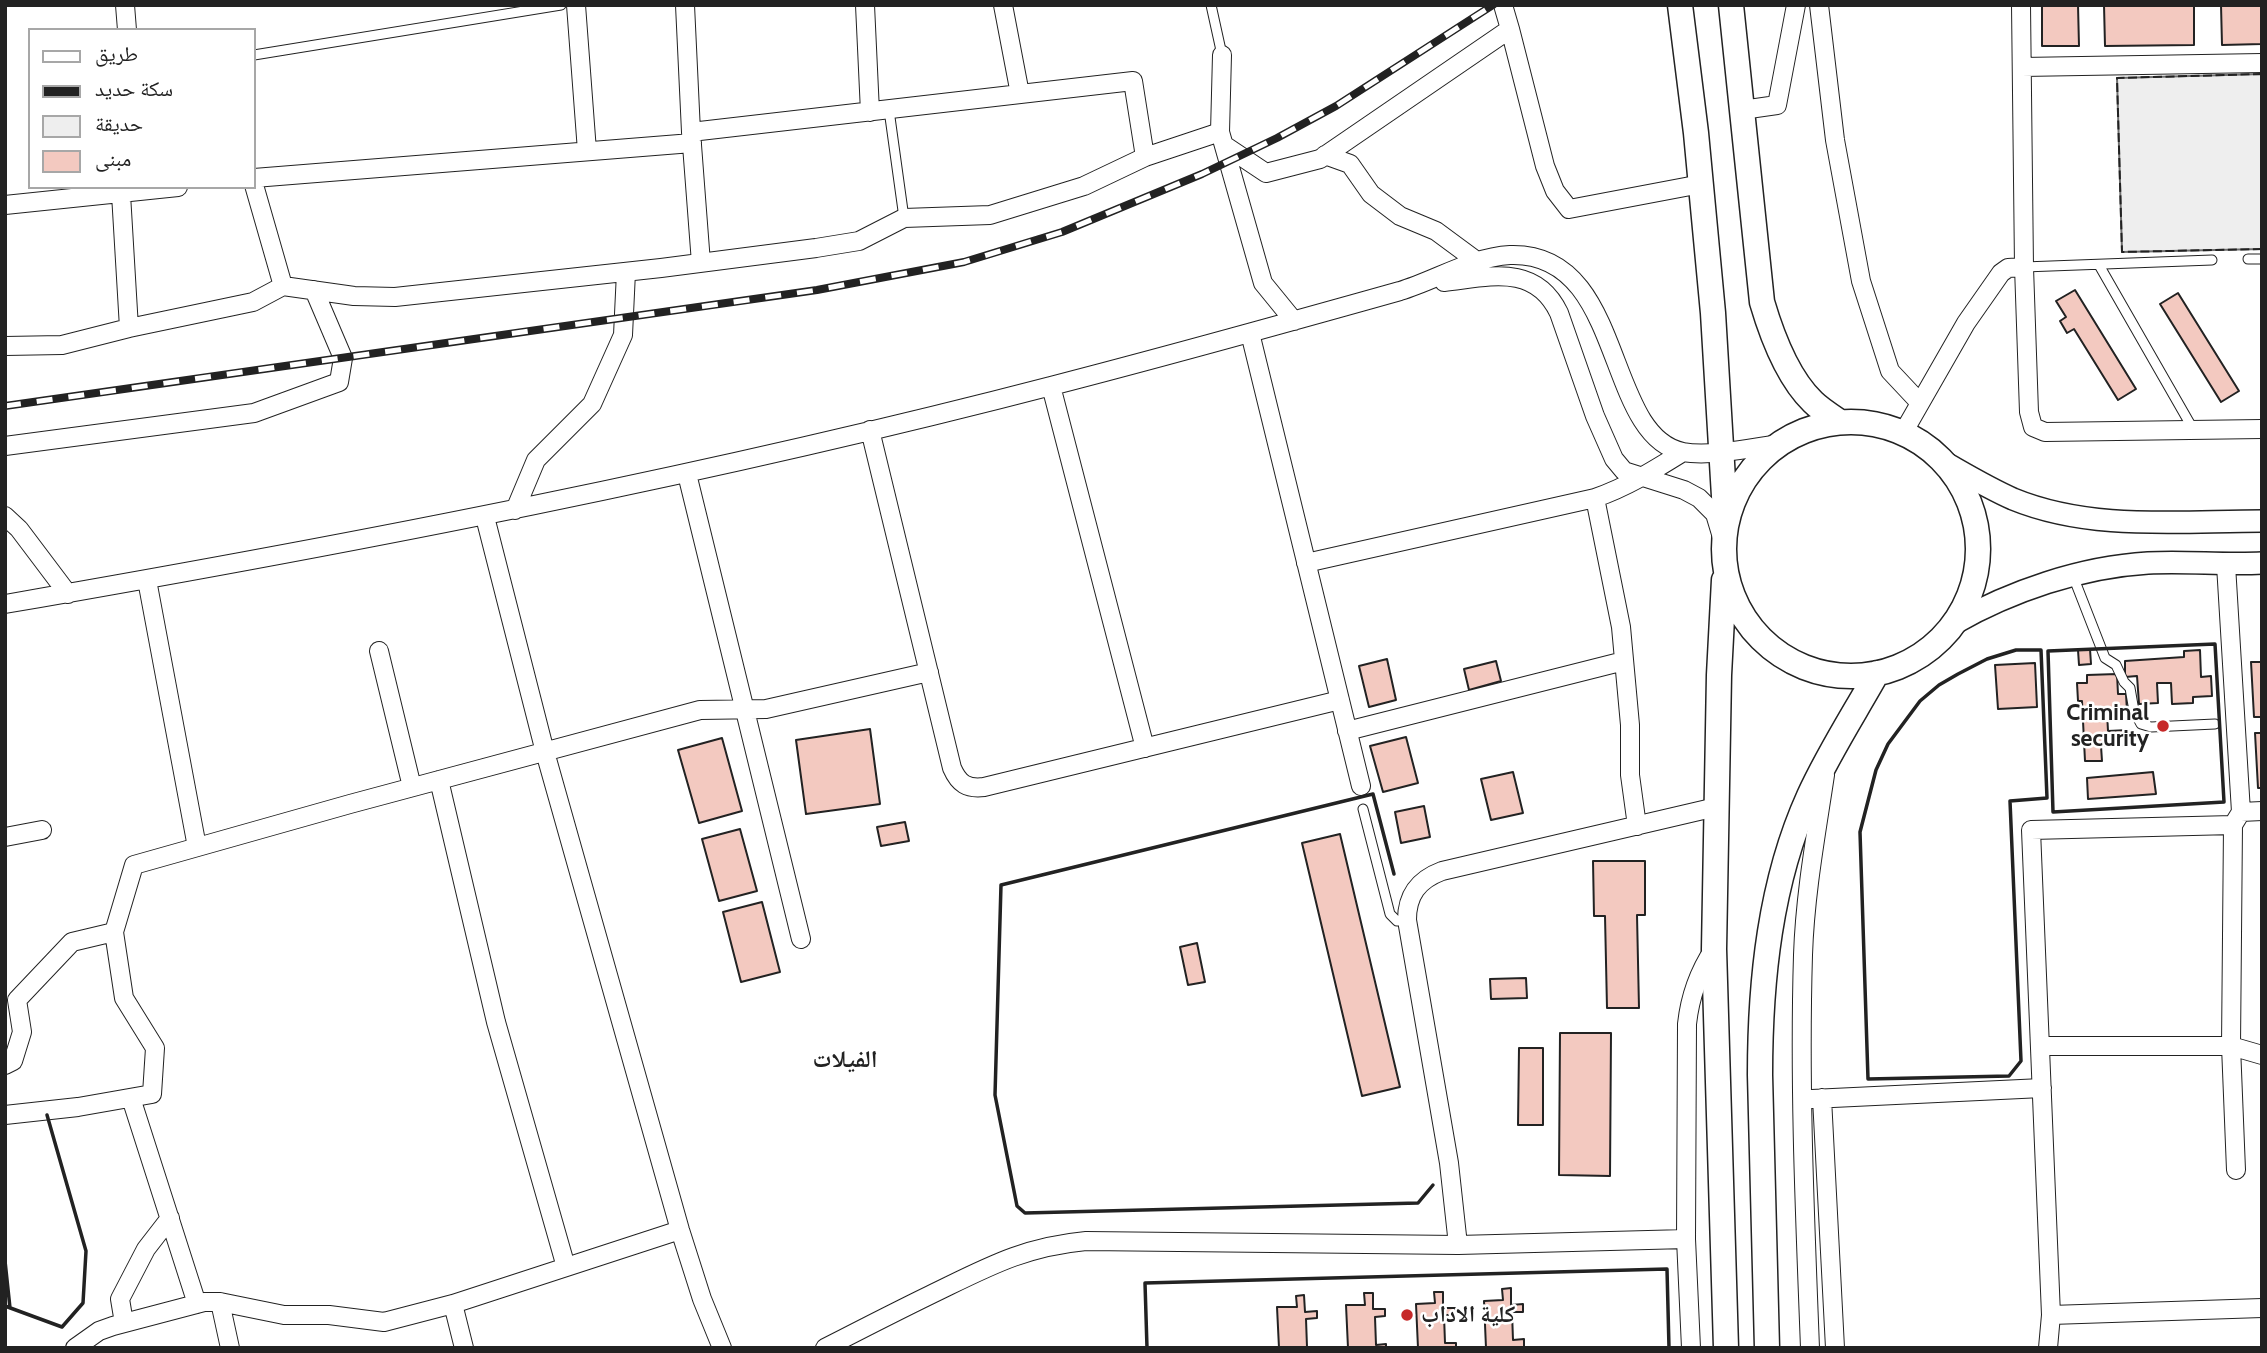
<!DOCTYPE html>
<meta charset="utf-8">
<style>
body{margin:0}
#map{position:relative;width:2267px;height:1353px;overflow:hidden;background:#fff;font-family:Cabin,"Noto Naskh Arabic",sans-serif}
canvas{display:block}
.frame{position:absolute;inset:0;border:7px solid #222;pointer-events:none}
.legend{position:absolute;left:28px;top:28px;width:228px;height:161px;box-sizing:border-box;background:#fff;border:2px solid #a7a7a7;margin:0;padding:9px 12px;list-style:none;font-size:21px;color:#222}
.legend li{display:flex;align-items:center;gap:14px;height:35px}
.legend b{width:35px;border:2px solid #a7a7a7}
</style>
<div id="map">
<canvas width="2267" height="1353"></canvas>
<div class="frame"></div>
<ul class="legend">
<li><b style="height:9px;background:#fff"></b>طريق</li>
<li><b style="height:9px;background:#222"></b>سكة حديد</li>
<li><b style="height:19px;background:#eee"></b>حديقة</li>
<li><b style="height:19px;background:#f3c9c0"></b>مبنى</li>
</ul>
</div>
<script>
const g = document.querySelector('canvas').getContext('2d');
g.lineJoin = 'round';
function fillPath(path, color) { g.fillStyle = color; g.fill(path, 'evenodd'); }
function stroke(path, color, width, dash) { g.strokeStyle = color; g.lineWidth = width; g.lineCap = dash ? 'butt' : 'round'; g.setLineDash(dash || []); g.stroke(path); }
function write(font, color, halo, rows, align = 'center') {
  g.font = font + ' Cabin,"Noto Naskh Arabic",sans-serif'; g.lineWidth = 5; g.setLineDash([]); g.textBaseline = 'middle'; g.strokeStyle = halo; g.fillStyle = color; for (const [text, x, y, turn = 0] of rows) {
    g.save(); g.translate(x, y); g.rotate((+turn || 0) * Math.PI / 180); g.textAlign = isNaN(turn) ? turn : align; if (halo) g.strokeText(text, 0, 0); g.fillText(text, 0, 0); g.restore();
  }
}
const green = new Path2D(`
 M2262,74V249L2122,252L2117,78Z`);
const building = new Path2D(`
 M2042,5H2078L2079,46H2042Z
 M2104,5H2194V45L2105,46Z
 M2221,5H2262V44L2222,45Z
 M2075,290L2136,389L2118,400L2074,329L2067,333L2060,321L2066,317L2056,301Z
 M2178,293L2239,391L2221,402L2160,304Z
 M2090,649L2091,664L2079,665L2078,650Z
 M2200,650L2201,677L2211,676L2212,696L2193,697V703L2172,704L2171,683H2157L2158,703L2139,704L2137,676L2125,677V661L2184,657V651Z
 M1387,659L1396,700L1369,707L1359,666Z
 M1496,661L1501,681L1469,690L1464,669Z
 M2251,662H2262V717H2254Z
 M2035,663L2037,707L1998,709L1995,665Z
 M2117,674L2118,694H2126L2127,711L2107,712L2108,731L2129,730L2130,745L2101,746L2102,761H2085L2082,701H2078L2077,683H2087V675Z
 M870,729L880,804L806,814L796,740Z
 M2255,733H2262V788H2258Z
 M1406,737L1418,783L1383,792L1370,746Z
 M722,738L742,811L699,823L678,750Z
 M1513,772L1523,813L1491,820L1481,779Z
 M2153,772L2156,794L2088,799L2087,778Z
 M1424,806L1430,837L1401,843L1395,812Z
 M905,822L909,841L881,846L877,827Z
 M740,829L757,891L719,901L702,839Z
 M1340,834L1400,1087L1362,1096L1302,843Z
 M1593,861H1645V915H1637L1639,1008H1607L1605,916H1594Z
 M762,902L780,972L741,982L723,912Z
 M1197,943L1205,982L1188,985L1180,947Z
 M1526,978L1527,998L1491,999L1490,979Z
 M1560,1033H1611L1610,1176L1559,1175Z
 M1519,1048H1543V1125H1518Z
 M1511,1288V1305L1523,1304V1312H1512L1513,1340L1524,1339V1348H1486L1484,1301L1503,1300L1502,1289Z
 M1434,1292H1443V1308H1455V1315H1444L1445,1343H1456V1348H1418L1416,1304L1435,1303Z
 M1364,1293H1373V1309H1385V1316L1375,1317L1376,1345L1386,1344V1348H1348L1346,1305H1365Z
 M1304,1295L1305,1312L1317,1311V1318L1306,1319L1307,1347L1318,1348H1279L1277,1307H1297L1296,1296Z`);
const service = new Path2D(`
 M1211,5L1222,55
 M254,55L561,5
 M889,110L904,218
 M2248,259H2262
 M2099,265L2193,429
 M2024,267L2212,260
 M2073,576L2105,658L2116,665L2124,682L2130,688L2134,711L2141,724L2151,727L2215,724
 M1363,809L1390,914L1397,921L1407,920`);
const minor = new Path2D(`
 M125,5L127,30
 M576,5L587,151
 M685,5L691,132L701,263
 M865,5L870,112
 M1003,5L1020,94
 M1819,5L1835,140L1861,281L1890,371L1920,403
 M2021,5L2024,267L2029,412L2033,427L2045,432L2262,429
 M1510,29L1545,166L1555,191L1569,209L1701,184
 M1222,55L1220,132L1263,283L1294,321
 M2022,67L2262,63
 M1742,110L1777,105L1796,5
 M691,132L1133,81L1145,157
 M1224,145L1266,173L1320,159L1510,29L1503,5
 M1325,155L1350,164L1371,194L1400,216L1436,231L1478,262
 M254,178L692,143
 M5,205L178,187
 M1444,282C1489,277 1535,263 1559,313L1595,416L1614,459L1624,471L1684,490L1699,498L1715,514L1724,544
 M283,286L354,296L395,297L661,268L816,248L859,241L904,218L990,215L1084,186L1145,157L1220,132
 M129,328L253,302L283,286L254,185
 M1250,333L1361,786
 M5,346L62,345L129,328L121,194
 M1051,386L1145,748
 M870,430L952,768C959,784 967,789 984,787L1340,700
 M1903,433L1966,323L2001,273L2008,268L2024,267
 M5,446L254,413L339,382L343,358L314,290
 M687,474L801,939
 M1595,498L1621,627L1630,725V775L1637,826
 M515,510L536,460L592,404L623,335L626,272
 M5,516L19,529L68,594
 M485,517L545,752L680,1230L702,1299L722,1348
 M1306,563L1595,498C1627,487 1654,470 1683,452
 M2226,565L2241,812L2233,825L2231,1046L2236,1170
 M147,580L197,847
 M5,604C358,543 709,475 1055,385C1171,355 1286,323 1400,291C1436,280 1472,257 1510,255C1626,251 1603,436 1683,452C1709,457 1752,448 1779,444
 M379,651L412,787
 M1347,731L1624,661
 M439,780L496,1022L566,1267
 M2241,812L2262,811
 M5,837L42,830
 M2040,1046H2231L2262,1055
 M5,1065L13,1061L22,1032L17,1000L72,942L114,932L134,865L350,804L700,710L766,709L929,672
 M131,1098L197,1304
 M1822,1098L1835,1348
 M1812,1099L2042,1088
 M5,1115L78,1107L152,1094L155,1048L124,998L114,932
 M1458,1245L1449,1163L1407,920C1407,895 1418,880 1442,871L1716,807
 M220,1302L230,1348
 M453,1304L464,1348
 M2051,1315L2262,1308
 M124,1323L120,1299L146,1249L170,1218
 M75,1348L99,1331L113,1326L204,1302H220L284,1315H329L384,1322L453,1304L680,1230
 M825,1348C860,1330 895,1312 930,1295C986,1268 1022,1247 1086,1241L1458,1245L1686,1239
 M1691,1348L1686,1239L1687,1024C1690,996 1698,973 1714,949
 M1810,1348C1805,1217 1799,1086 1803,955C1805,894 1816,835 1825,775
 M2048,1348L2051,1315L2031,830L2233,825`);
const tertiary = new Path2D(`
 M1942,461C1965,474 1988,488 2013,499C2091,531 2179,521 2262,521
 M1953,624C2011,591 2081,567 2148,563C2186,561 2224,565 2262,563`);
const secondary = new Path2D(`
 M1680,5L1696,133L1713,313L1725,513
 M1731,5L1762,302C1772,336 1787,377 1813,402C1820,409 1831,416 1840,422
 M1724 549a127 127 0 1 1 254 0a127 127 0 1 1-254 0Z
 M1724,580L1719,675L1714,949L1726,1348
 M1767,1348L1760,1075C1760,981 1770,882 1809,796C1828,754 1854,714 1877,673`);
const rail = new Path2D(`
 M5,406L817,290L964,262L1062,232L1202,174L1277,138L1336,106L1493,5`);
const fence = new Path2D(`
 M2262,74L2117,78L2122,252L2262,249`);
const wall = new Path2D(`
 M2215,644L2224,802L2053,812L2048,651Z
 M2016,650H2041L2047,798L2010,801L2021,1061L2009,1076L1868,1079L1860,832L1876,770L1888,744L1920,701L1939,685L1958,674L1987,659Z
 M1394,874L1373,794L1001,885L995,1095L1017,1206L1025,1213L1418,1203L1433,1185
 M5,1261L10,1308
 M5,1306L62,1327L83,1303L86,1251L47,1115
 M1147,1348L1145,1283L1667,1269L1669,1348`);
const markers = [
 [2163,726,7,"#c62828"],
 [1407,1315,7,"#c62828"]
];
const poiNames = [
 ["Criminal",2149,713],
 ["security",2149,739],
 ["كلية الاداب",1421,1315,"left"]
];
const neighbourhoodNames = [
 ["الفيلات",845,1060]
];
fillPath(green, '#eee');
stroke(green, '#6f6f6f', 2);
fillPath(building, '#f3c9c0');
stroke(building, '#222', 2);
stroke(service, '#222', 11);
stroke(minor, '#222', 20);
stroke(tertiary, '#222', 24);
stroke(secondary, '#222', 27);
stroke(service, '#fff', 9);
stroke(minor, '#fff', 18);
stroke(tertiary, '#fff', 21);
stroke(secondary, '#fff', 24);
stroke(rail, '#222', 8);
stroke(rail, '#fff', 5, [16]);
stroke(fence, '#222', 2, [9, 3.5]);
stroke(wall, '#222', 3.5);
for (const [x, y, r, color] of markers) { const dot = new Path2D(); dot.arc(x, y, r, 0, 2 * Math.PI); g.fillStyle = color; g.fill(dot); stroke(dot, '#fff', 2.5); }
write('bold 23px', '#222', '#fff', poiNames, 'right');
write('bold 24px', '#222', '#fff', neighbourhoodNames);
</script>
